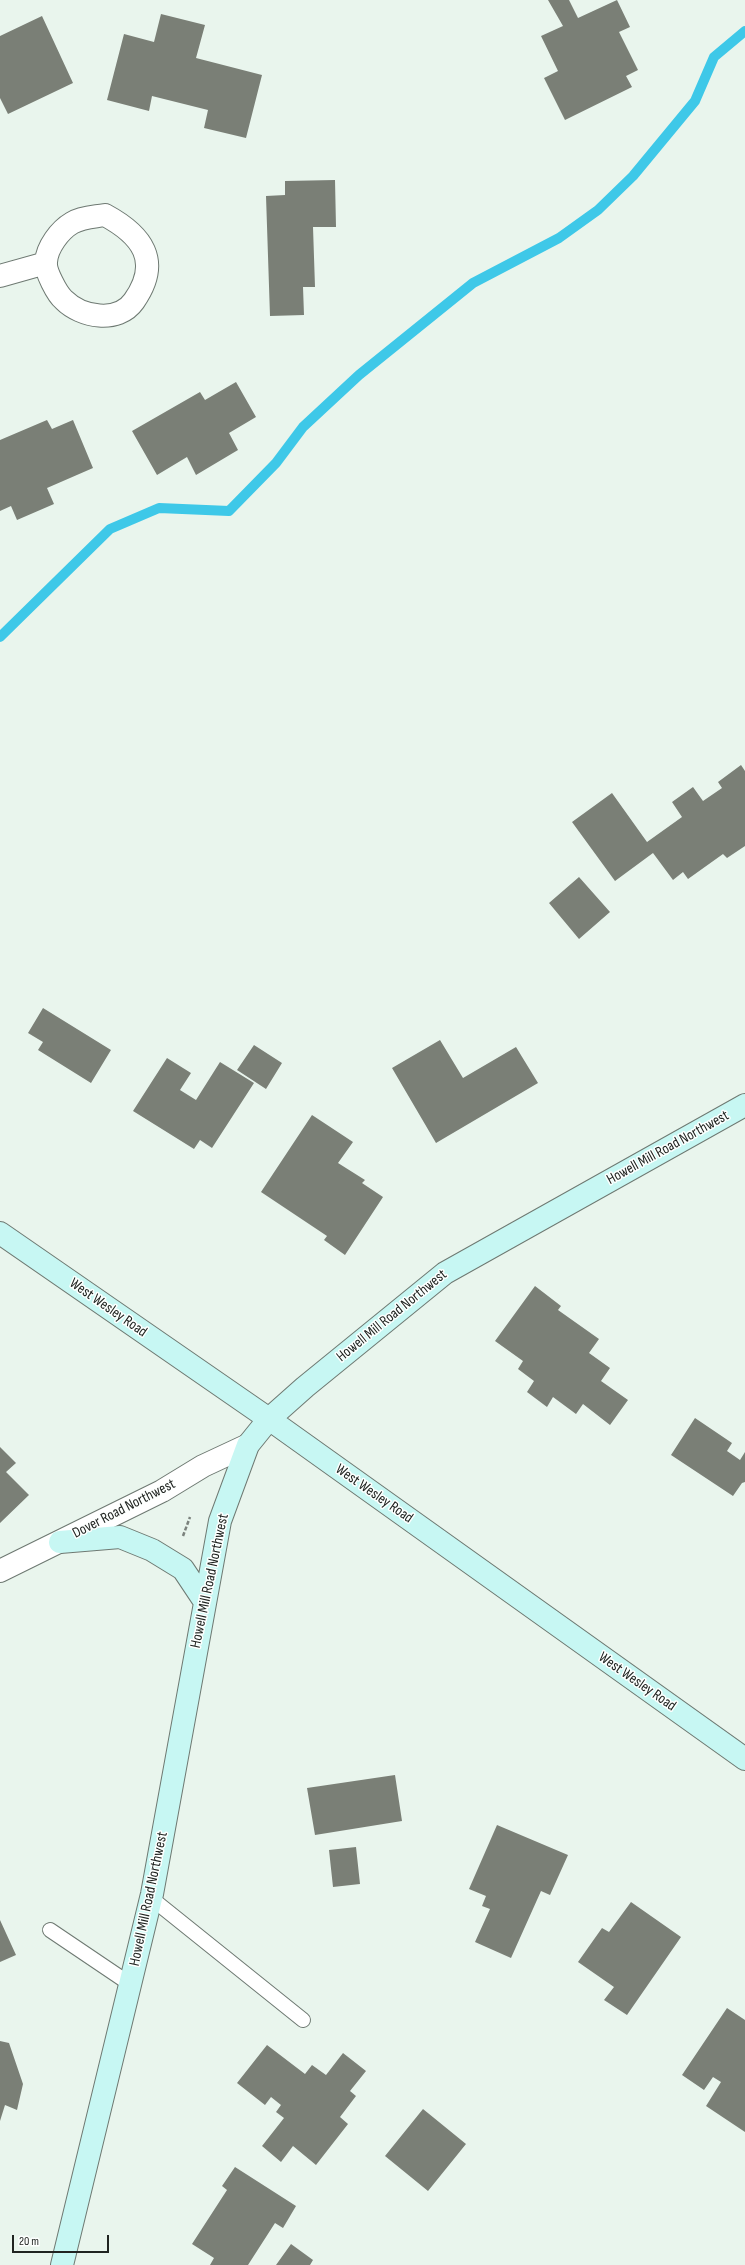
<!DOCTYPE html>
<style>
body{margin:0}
#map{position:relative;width:745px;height:2265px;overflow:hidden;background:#e9f5ed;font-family:"Sofia Sans Condensed",sans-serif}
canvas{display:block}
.scale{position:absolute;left:12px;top:2235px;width:97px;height:18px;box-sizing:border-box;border:2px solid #202421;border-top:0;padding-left:5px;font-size:12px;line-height:14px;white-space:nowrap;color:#202421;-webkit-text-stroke:3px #fdfffe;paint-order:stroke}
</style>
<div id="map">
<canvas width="745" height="2265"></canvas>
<div class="scale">20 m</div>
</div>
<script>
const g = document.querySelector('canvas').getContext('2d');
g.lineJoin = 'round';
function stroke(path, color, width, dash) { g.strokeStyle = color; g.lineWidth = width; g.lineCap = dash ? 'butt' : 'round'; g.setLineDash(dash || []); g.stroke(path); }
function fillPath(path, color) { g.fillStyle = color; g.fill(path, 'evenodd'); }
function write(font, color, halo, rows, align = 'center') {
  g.font = font + ' "Sofia Sans Condensed",sans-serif'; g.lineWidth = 3; g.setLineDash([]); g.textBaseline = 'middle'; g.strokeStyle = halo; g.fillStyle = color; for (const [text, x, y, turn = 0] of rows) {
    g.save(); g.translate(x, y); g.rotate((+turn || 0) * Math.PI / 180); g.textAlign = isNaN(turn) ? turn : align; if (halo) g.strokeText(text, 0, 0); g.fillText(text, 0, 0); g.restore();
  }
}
const stream = new Path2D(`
 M0,637L110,529L159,508L229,511L276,463L303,427L359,375L473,283L559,238L598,210L633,176L695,101L714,57L745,31`);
const building = new Path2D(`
 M548,0H569L578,18L617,0L630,27L619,32L638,70L626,76L632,87L565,120L544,78L558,71L541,36L563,26Z
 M161,14L205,25L196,58L262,75L246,138L204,128L208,110L152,96L149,111L107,100L124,34L154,42Z
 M42,16L73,83L8,114L0,98V36Z
 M335,180L336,227H313L315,287H303L304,315L270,316L266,196L285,195V181Z
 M236,382L256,417L229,433L238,450L196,475L187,457L157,475L132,431L200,392L205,400Z
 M47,420L52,429L73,420L93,468L47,488L54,504L17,520L11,506L0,511V440Z
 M741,765L745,771V846L727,858L723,854L688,879L683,872L673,880L653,853L615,881L572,822L612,793L647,842L682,817L672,802L693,787L703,801L722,788L718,782Z
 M579,877L610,912L579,939L549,903Z
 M43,1008L111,1050L91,1083L38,1050L43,1042L28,1033Z
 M440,1040L463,1078L516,1047L538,1083L436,1143L392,1068Z
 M254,1045L282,1063L266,1089L237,1070Z
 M167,1058L191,1073L180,1090L196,1100L220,1062L254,1083L212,1148L200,1140L194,1149L133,1111Z
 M312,1115L353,1142L338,1163L365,1180L362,1183L383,1197L345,1255L324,1240L327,1236L261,1192Z
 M535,1286L561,1306L558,1310L599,1339L589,1353L610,1368L601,1381L628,1400L610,1425L583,1404L576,1414L553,1397L547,1407L527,1392L534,1381L518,1369L523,1361L495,1341Z
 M695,1418L732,1443L727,1451L740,1460L745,1452V1482L742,1483L733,1496L671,1455Z
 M0,1447L16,1463L6,1472L29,1495L0,1523Z
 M395,1775L402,1821L315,1835L307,1788Z
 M497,1825L568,1855L550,1895L541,1891L511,1958L475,1942L490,1909L482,1906L486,1896L469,1889Z
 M356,1847L360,1884L333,1887L329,1850Z
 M631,1902L681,1937L627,2015L604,2000L614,1987L578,1962L602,1928L609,1932Z
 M0,1920L16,1955L0,1962Z
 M727,2008L745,2020V2132L706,2106L721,2082L713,2077L704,2090L682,2075Z
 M0,2041L9,2043L23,2084L17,2110L5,2105L0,2121Z
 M267,2045L305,2074L312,2065L326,2075L343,2053L366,2071L350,2091L356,2096L340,2117L348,2124L316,2165L293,2146L281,2162L262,2146L284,2118L276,2112L281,2105L271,2097L265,2105L237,2083Z
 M423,2109L466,2144L428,2191L385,2156Z
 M235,2167L296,2206L283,2228L275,2223L248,2265H210L214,2258L192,2244L227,2190L222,2186Z
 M291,2244L313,2260L310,2265H276Z`);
const path = new Path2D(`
 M183,1536L190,1517`);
const lane = new Path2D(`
 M151,1898L303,2020
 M50,1930L130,1984`);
const street = new Path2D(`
 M105,215C142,235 162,261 134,301C118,324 81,317 64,300C57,294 45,271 46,262C47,247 60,230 72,223C82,217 94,217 105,215Z
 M0,276L46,263
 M0,1571L162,1491L203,1466L248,1445`);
const secondary = new Path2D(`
 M0,1233L269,1419L745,1759
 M60,1542L120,1537L152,1550L183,1569L205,1602
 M62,2265L152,1894L220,1521L248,1445L269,1419L305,1387L445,1273L745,1105`);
const streetNames = [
 ["Howell Mill Road Northwest",668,1148,-29],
 ["West Wesley Road",108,1308,35],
 ["Howell Mill Road Northwest",392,1316,-39],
 ["West Wesley Road",374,1494,35],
 ["Dover Road Northwest",124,1509,-27],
 ["Howell Mill Road Northwest",210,1581,-78],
 ["West Wesley Road",637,1682,35],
 ["Howell Mill Road Northwest",149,1899,-78]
];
stroke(stream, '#3ec8e8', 10);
fillPath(building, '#7a7f76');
stroke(lane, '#6e7972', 16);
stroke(street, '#6e7972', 24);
stroke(secondary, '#6e7972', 24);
stroke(path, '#7b827d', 2.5, [4, 2]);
stroke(lane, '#fff', 14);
stroke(street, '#fff', 22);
stroke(secondary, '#c7f7f3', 22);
write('15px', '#202421', '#fdfffe', streetNames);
</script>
